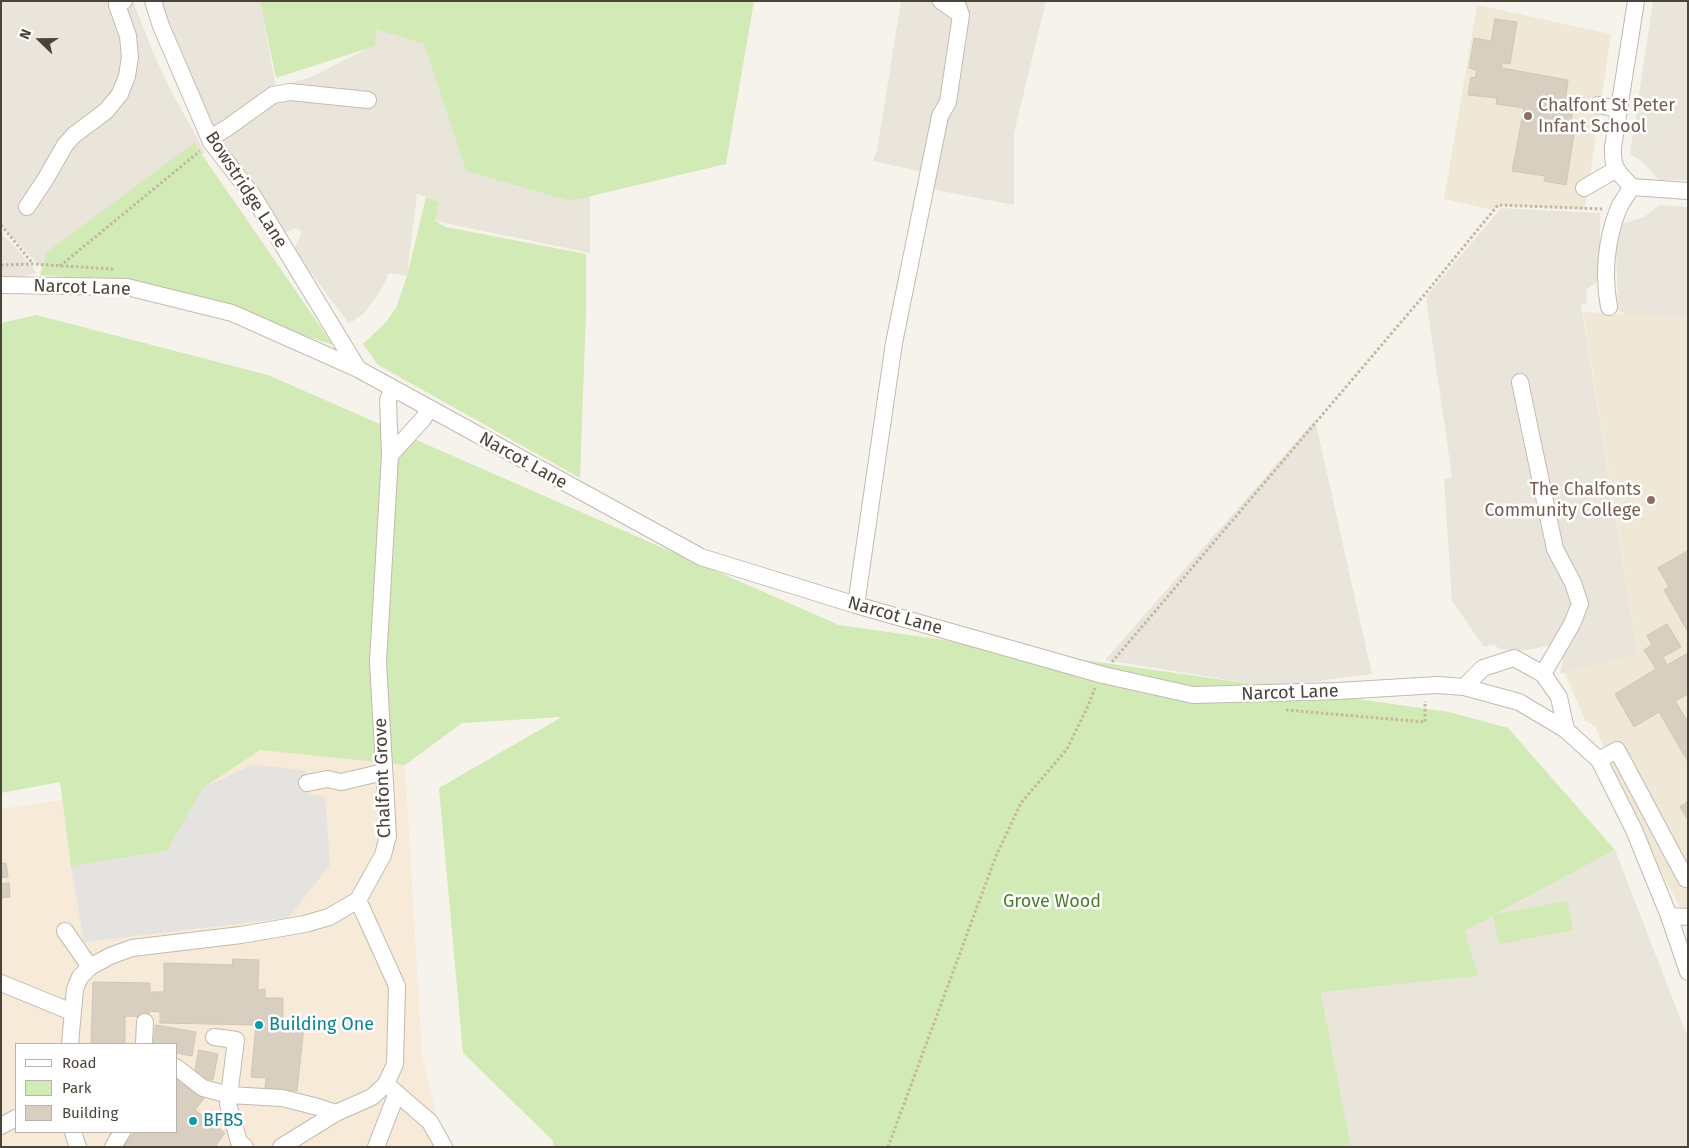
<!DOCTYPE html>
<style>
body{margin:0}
#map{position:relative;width:1689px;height:1148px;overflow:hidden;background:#f6f3ec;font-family:"Fira Sans",sans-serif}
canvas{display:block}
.frame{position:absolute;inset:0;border:2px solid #4b4439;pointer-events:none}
.legend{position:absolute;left:15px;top:1043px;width:162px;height:90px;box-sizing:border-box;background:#fff;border:1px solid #b7b4b0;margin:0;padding:6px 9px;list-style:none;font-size:15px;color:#4b4439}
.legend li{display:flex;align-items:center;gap:10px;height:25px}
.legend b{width:25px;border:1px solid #b7b4b0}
.north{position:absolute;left:15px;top:15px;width:50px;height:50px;-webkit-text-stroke:4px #fff;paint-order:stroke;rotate:292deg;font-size:14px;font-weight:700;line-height:20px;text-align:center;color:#4b4439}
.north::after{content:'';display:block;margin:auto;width:18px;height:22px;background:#4b4439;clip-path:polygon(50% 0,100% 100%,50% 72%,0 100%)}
</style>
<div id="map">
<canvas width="1689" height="1148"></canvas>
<div class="frame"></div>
<ul class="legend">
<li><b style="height:6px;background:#fff"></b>Road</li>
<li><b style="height:14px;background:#d2eab5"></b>Park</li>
<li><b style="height:14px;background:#d8cfc1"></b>Building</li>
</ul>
<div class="north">N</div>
</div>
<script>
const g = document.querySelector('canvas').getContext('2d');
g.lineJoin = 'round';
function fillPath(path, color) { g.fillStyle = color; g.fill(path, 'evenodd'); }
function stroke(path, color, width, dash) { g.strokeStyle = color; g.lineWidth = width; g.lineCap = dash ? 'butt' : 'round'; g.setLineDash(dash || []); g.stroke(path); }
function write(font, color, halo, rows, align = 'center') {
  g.font = font + ' "Fira Sans",sans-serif'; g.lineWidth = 5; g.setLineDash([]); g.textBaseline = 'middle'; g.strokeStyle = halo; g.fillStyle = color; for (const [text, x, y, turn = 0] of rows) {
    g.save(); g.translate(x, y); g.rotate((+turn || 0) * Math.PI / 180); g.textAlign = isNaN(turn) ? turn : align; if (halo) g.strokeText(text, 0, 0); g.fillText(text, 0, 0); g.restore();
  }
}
const residential = new Path2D(`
 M1,1H133L152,50L169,87L205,152L141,201L44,270L1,226Z
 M148,1H260L276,87L311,77L372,46L376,28L424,44L466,171L590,193V253L435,221L438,202L417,194L407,276L389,273L384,284L375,299L363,314L349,324L294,250L302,231L295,228L293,230L281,234L232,163Z
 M901,1H1046L1014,133V205L931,189L936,175L873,161L877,150Z
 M1653,1H1688V180H1659L1643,162L1630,154Z
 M1659,205L1688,207V318L1626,315L1618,310L1616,247L1619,225L1644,217Z
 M1501,208L1600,213V280L1586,290L1587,304H1581L1638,655L1565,673H1560L1563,658L1548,646L1521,651L1499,649L1494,644L1484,647L1452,601L1444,479L1452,477L1426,297Z
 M1,233L15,247L37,273L1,281Z
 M1315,420L1372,674L1273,687L1105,660Z
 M1615,850L1688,1038V1147H1351L1321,991L1477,976L1465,931Z`);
const commercial = new Path2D(`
 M260,750L405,765L422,1056L444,1147H1V809L68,799ZM16,1044H176V1132H16Z`);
const education = new Path2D(`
 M1477,5L1611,34L1585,209L1497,205L1493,210L1444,199Z
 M1583,312L1688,318V909L1683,911L1678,904L1636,823L1595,726L1585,721L1565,673L1638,655Z`);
const green = new Path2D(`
 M260,1H754L726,164L570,201L466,171L424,44L376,29L375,46L276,78Z
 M194,143L333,345L142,283L40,275L47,252Z
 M426,197L439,202L435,221L446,227L586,254V312L580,478L378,365L363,344L386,322L396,308L407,276Z
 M36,315L268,375L839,625L1449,712L1508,728L1615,850L1496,914L1567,901L1573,930L1499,944L1493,916L1465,931L1478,976L1321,992L1351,1147H554L553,1141L463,1053L439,788L562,717L462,723L405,765L260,750L203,788L167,851L71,866L60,782L1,793V323Z`);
const parking = new Path2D(`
 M252,765L279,767L305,771L310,794L325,797L330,865L288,918L84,942L71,866L167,851L203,788Z`);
const building = new Path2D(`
 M1495,19L1517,22L1510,64L1502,63V68L1568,80L1565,103L1574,105L1569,133L1574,134L1566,185L1544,181L1545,176L1512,171L1524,108L1496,104L1497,98L1468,95L1471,77L1475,78L1477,70L1469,68L1474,38L1491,41Z
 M1688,551V632L1664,590L1669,587L1658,568Z
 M1667,624L1681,647L1663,657L1667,665L1688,653V694L1675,701L1688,722V762L1659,712L1634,727L1615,694L1656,669L1644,650L1652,645L1647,636Z
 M1688,802V820L1680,807Z
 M1,863H6L8,877L1,878Z
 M9,883L10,897L2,898L1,884Z
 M233,959L259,960L258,990L265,989V998H283V1024L304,1026L297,1091L265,1088L266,1078L251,1077L256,1025L160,1023V1012L149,1011L150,1017L125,1016V1044H91L93,982L150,983V992H164V963L232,965Z
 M156,1025L196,1032L192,1056L176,1053V1044H153Z
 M199,1050L218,1054L213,1080L194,1077Z
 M176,1075L205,1097L195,1110L225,1133L215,1147H123L134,1132H176Z`);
const path = new Path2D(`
 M1,225L33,264
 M1,265L33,264L112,269V271
 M60,266L200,151
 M1112,662L1425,294L1498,205L1603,209
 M1286,710L1425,722V701
 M888,1147L996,856L1021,803L1067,749L1088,706L1095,688`);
const minor = new Path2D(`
 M153,1L161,26L211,142L253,196L358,369
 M941,1L961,15
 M1598,105L1618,109
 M210,138L227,128L273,95L290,92L368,100
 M1632,187L1688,191
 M1584,188L1615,170
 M27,207L45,180L65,145L74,135L106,111L120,94L127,76L130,57L128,36L117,5L124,1
 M1,285L127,287L232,313L358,369L701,557L856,605L1103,675L1193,695L1338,691L1437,685L1464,687L1519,702L1566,730L1599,760L1634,830L1669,916L1688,972
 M1609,307C1603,276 1606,240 1618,210C1621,202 1627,195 1632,187C1618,172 1612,169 1613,147L1636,1
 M1520,382L1555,549L1573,583L1580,604L1572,624L1543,674
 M392,390L388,400L390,455L423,419L429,409
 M856,605L894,343L940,116L948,102L961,15L956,1
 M1464,687L1483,668L1514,658L1543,674L1559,697L1566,730
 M1599,760L1617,750L1686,879
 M307,783L327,779L341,782L384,772
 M1669,916L1688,917
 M65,931L90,967
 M1,983L72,1012
 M214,1037L236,1040L228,1104L239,1142L245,1147
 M70,1044L75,989L80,977L90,967L110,956L132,948L241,935L305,924L329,917L358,900
 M144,1044L145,1022
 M176,1067L203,1088L229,1095L282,1098L318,1107L336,1113
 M386,1084L430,1122L444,1147
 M1,1126L16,1118
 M73,1132L78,1147
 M113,1147L122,1132
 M281,1147L336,1113L372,1097L386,1084L395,1064L397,986L358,900L383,855L388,836L378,662L390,455
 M376,1147L397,1093`);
const markers = [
 [1528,116,5,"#8d6e63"],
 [1651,500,5,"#8d6e63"],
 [259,1025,5,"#0f9aa8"],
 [193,1121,5,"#0f9aa8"]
];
const educationNames = [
 ["Chalfont St Peter",1538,106],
 ["Infant School",1538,127],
 ["The Chalfonts",1641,490,"right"],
 ["Community College",1641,511,"right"]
];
const streetNames = [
 ["Bowstridge Lane",246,190,57],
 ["Narcot Lane",82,288,2],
 ["Narcot Lane",523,461,29],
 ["Narcot Lane",895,616,16],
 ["Narcot Lane",1290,693,-2],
 ["Chalfont Grove",383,778,-92]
];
const parkNames = [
 ["Grove Wood",1052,902]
];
const cultureNames = [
 ["Building One",269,1025],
 ["BFBS",203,1121]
];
fillPath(residential, '#eae5da');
fillPath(commercial, '#f7ead8');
fillPath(education, '#efe8d6');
fillPath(green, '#d2eab5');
fillPath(parking, '#e5e3e0');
fillPath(building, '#d8cfc1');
stroke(building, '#d3c7b4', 1);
stroke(minor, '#c2bbae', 18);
stroke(path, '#c4b79f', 3, [2.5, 2.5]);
stroke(minor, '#fff', 16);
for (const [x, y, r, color] of markers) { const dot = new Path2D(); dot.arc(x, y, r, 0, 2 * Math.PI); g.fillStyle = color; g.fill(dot); stroke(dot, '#fff', 2); }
write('18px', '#785e54', '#fff', educationNames, 'left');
write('18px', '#4b4439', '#fff', streetNames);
write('18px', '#4a7f2a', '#fff', parkNames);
write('18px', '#0d838f', '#fff', cultureNames, 'left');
</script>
